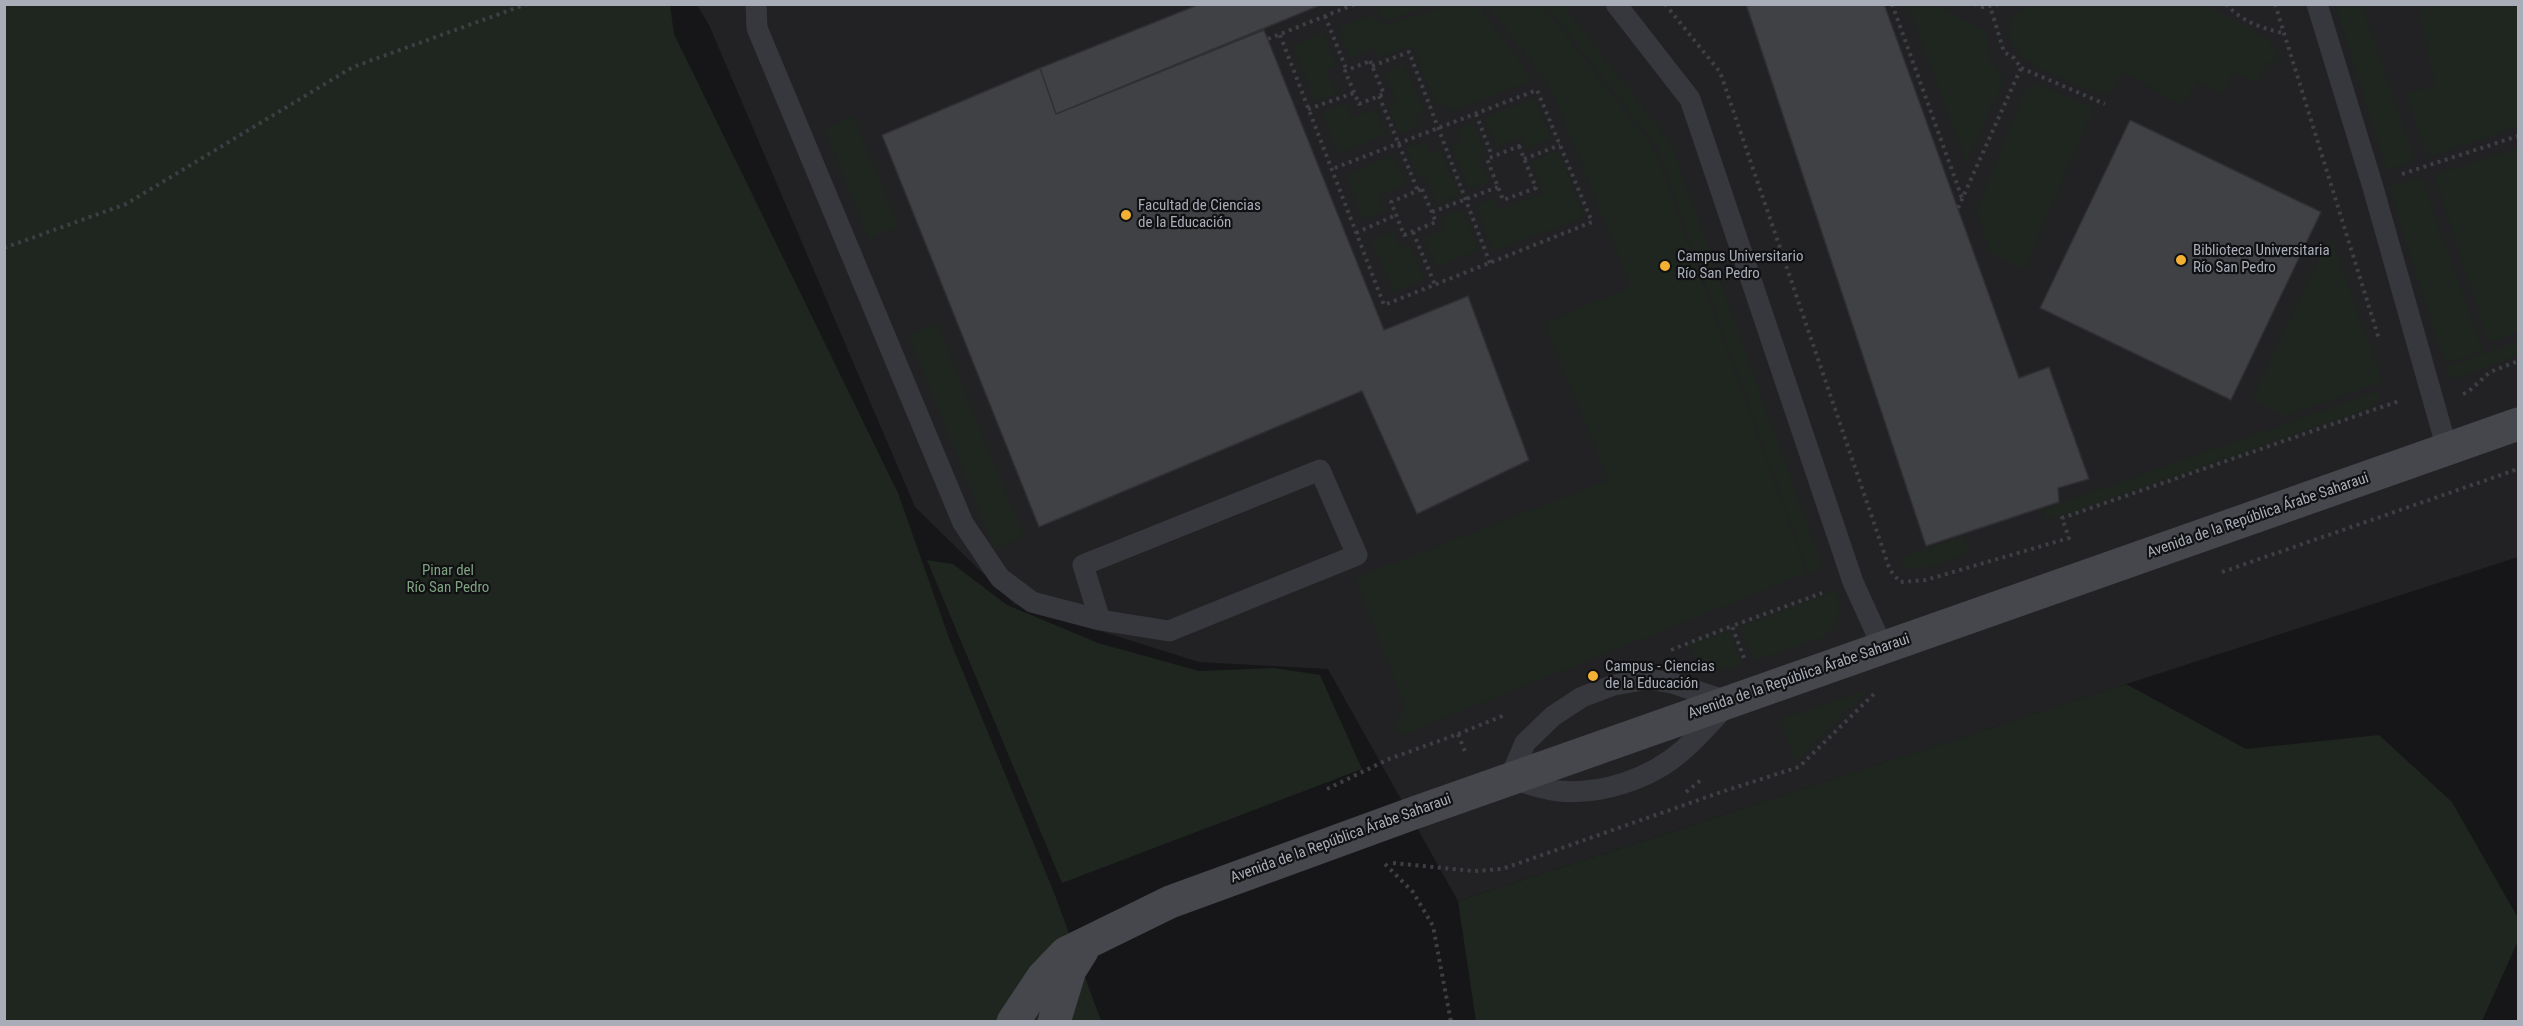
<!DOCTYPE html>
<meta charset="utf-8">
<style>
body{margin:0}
#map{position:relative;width:2523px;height:1026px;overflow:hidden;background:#161618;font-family:"Roboto Condensed",sans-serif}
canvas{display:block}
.frame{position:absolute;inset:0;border:6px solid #a8adb8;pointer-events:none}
</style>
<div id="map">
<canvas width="2523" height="1026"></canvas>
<div class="frame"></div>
</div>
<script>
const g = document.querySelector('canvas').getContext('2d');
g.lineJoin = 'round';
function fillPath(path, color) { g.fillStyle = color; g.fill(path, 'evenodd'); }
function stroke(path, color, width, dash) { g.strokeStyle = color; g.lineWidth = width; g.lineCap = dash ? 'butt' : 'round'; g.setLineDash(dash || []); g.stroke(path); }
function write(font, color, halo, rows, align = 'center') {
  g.font = font + ' "Roboto Condensed",sans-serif'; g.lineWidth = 4.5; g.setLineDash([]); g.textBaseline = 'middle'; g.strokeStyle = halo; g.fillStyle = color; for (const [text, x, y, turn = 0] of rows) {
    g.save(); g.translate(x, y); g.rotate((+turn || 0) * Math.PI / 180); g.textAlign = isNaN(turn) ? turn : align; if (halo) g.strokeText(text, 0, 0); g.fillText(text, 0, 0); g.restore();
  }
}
const built = new Path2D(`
 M697,5H2518V557L1458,901L1328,669L1199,662L1014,604L915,507L709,25Z`);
const green = new Path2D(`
 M5,5H670L674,34L898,493L949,638L1055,895L1101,1021L5,1022Z
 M1372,5V4L1430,5L1386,21Z
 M1451,5H1478L1533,80L1450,112L1445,102L1436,105L1412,45L1378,58L1374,48L1350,58L1338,28L1372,15L1385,25Z
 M1488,5H1542L1654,148L1807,573L1399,736L1396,724L1405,707L1355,578L1609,480L1544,323L1631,287L1551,88Z
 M1546,5H1563L1671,144L1823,568L1809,573L1657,147Z
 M1908,5H1940L1953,14L1986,31L1990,62L2002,74L2003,82L1966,162Z
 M2036,5H2204L2254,30L2269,42L2276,50L2281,66L2269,60L2256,83L2233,72L2223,94L2197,82L2182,105L2122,72L2109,96C2083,86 2000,64 2009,26C2013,11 2022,8 2036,5Z
 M2335,5H2362L2415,161L2387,170Z
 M2427,5H2518V127L2428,157L2406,94L2435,85L2419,11Z
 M1324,33L1336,64L1326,69L1337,94L1315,102L1293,45Z
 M1404,64L1424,111L1415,115L1420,125L1400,134L1388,104L1397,101L1384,72Z
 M2037,84L2094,108L2024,269L1990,252L1976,211L2025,90Z
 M1535,98L1551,140L1526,149L1521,137L1496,147L1485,117Z
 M1346,104L1352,118L1376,109L1386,135L1338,153L1322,112Z
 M853,116L899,227L869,239L824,128Z
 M1473,123L1485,152L1478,155L1489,182L1469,189L1452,146L1462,141L1457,129Z
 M1425,141L1430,154L1441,151L1459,195L1437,204L1425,177L1419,179L1406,148Z
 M2518,148V332L2489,342L2434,175Z
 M1558,150L1584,217L1493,251L1476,205L1493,198L1498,210L1543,193L1531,161Z
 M1394,155L1406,184L1378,195L1385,211L1364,220L1346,175Z
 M2421,177L2483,351L2445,363L2388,186Z
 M1462,209L1479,250L1436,267L1424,238L1445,229L1441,217Z
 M1393,232L1400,247L1409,244L1424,280L1393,292L1372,240Z
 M2330,235L2383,382L2285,416L2252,399Z
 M937,323L1024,537L995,549L908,335Z
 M2518,342V355C2495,363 2474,374 2450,379L2447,366Z
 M2378,391V399L2370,408L2052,519L2045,517L2041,510Z
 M1964,536L1969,553C1949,559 1923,574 1903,566L1900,557Z
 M927,560L953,564L1007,605L1098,643L1199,671L1274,668L1320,675L1362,769L1062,883Z
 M1836,590C1841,603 1842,623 1829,633C1817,642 1770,655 1754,660L1740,627Z
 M1729,630L1742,664L1729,669L1698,667L1690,645Z
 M2126,684L2246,749L2379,735L2452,802L2518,918V941L2482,1021H1476L1458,901Z
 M1868,690L1795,762L1780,719Z`);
const building = new Path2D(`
 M1323,4L1056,114L1040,68L1200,4Z
 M1746,4H1884L2019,378L2049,367L2089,479L2058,488L2059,502L1926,546Z
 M1264,30L1384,330L1468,296L1529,460L1417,514L1362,391L1039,527L882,135L1040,68L1056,114Z
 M2130,120L2321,212L2231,400L2040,308Z`);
const path = new Path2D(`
 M1665,4L1720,72L1890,570L1900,582L1926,580L2069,538L2062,518L2399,401
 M1892,4L1962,198
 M1974,4L1983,7L2000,4
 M2226,4C2241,21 2261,28 2283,33
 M2275,4L2379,339
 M1325,16L1347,71
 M1280,35L1384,305L1592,222L1537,90L1332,169
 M1268,39L1355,4
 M1370,61L1384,94L1359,104L1345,71Z
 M1372,66L1409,52L1490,263
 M2021,68L2105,104
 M1379,96L1418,191
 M1308,109L1354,93
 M1476,114L1492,156
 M1519,146L1536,188L1503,200L1487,159Z
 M1524,159L1560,145
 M2402,174L2518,136
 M1422,189L1436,222L1404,235L1391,202Z
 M1958,208L2021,68L2014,58L2004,52L1990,6
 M1432,212L1498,187
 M1413,232L1435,285
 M1356,233L1396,215
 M4,248L126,204L353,67L527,4
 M2463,394L2468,392L2490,372L2518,361
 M2222,572L2518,469
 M1671,650L1732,626
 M1744,658L1732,626L1822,593
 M1458,734L1505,715
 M1327,789L1389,759L1458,734L1466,754
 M1686,792L1701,780
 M1393,863L1474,871L1502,869L1721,792L1799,767L1877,691
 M1385,864L1413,892L1433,926L1451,1022`);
const lane = new Path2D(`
 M756,4L757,28L963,523L1000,578L1032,602L1100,620L1169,631L1357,555L1320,470L1083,565L1100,620
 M1616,4L1690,99L1853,582L1883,648
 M2317,4L2372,184L2447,449
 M1648,679L1672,683L1730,702C1714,718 1700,736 1682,751C1650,779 1601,795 1559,791C1543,790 1525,783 1510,778L1525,743L1553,716L1582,697L1614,685Z`);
const secondary = new Path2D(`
 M1013,1022L1043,977L1066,953L1170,902L1411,814L2518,424
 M1054,1022L1070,970L1082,951`);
const markers = [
 [1126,215,6,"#f2b134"],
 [2181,260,6,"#f2b134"],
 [1665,266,6,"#f2b134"],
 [1593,676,6,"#f2b134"]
];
const poiNames = [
 ["Facultad de Ciencias",1138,206],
 ["de la Educación",1138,223],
 ["Biblioteca Universitaria",2193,251],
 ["Río San Pedro",2193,268],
 ["Campus Universitario",1677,257],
 ["Río San Pedro",1677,274],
 ["Campus - Ciencias",1605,667],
 ["de la Educación",1605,684]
];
const streetNames = [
 ["Avenida de la República Árabe Saharaui",2258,516,-19],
 ["Avenida de la República Árabe Saharaui",1799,677,-19],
 ["Avenida de la República Árabe Saharaui",1341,839,-20]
];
const parkNames = [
 ["Pinar del",448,571],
 ["Río San Pedro",448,588]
];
fillPath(built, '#222225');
fillPath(green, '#1e261f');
fillPath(building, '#404145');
stroke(building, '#303034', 1.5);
stroke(path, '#3d3f44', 4, [3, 4.5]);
stroke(lane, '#37383d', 21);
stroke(secondary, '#45474d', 33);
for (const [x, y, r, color] of markers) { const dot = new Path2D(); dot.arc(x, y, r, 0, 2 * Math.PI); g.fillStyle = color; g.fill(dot); stroke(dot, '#111113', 2); }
write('15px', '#a8adb8', '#111113', poiNames, 'left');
write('15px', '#a8adb8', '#111113', streetNames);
write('15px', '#7fa381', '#111113', parkNames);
</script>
